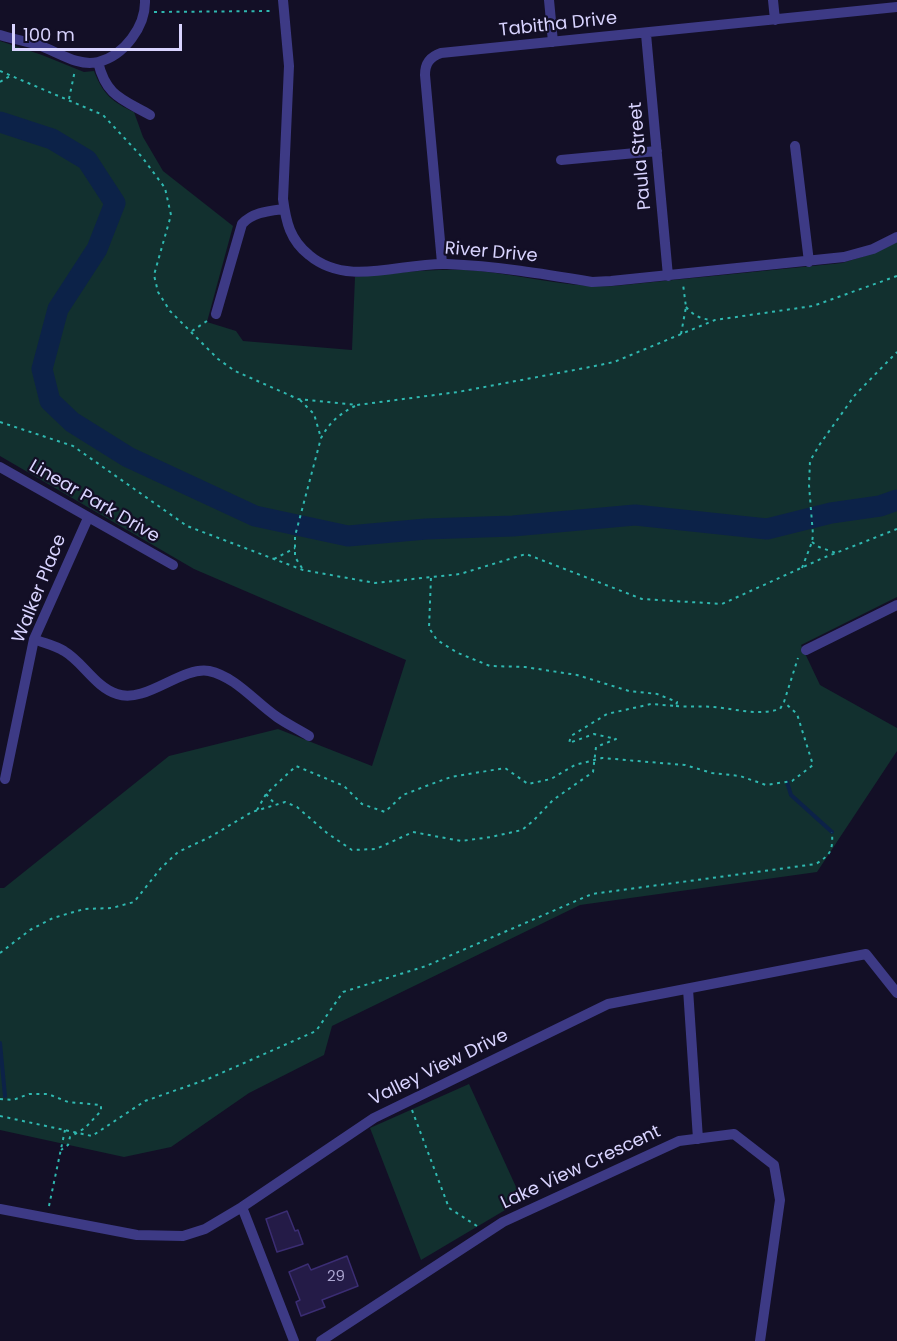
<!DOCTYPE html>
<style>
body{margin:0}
#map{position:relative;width:897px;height:1341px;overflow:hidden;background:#130f26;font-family:Poppins,sans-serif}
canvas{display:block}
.scale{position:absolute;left:12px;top:24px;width:170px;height:27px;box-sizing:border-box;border:3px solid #d9d4ff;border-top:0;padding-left:8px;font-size:18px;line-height:21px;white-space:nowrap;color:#d9d4ff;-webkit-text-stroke:4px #130f26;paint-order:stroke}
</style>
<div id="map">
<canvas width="897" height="1341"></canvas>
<div class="scale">100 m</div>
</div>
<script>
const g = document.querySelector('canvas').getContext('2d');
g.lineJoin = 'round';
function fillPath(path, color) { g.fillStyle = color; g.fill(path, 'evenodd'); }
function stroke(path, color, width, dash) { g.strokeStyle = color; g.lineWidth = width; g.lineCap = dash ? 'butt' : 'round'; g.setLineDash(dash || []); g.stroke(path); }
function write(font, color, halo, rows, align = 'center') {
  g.font = font + ' Poppins,sans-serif'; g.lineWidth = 4.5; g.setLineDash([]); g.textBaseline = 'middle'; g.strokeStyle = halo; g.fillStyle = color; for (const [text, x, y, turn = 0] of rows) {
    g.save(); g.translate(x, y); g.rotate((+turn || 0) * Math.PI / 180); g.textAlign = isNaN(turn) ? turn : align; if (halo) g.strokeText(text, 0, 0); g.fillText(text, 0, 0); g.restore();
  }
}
const green = new Path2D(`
 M0,41L42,55L84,72L94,71C103,94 112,102 134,112L143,137L163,171L233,226L207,322L236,331L243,341L352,350L355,277C397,273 439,267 480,271C525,276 569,288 614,286L842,263L865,256L897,242V597L801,645L820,685L897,728V751L817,872L580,905L332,1026L324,1055L249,1093L171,1147L124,1157L0,1130V888H4L169,756L278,729L372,766L406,660L194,569L0,456Z
 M469,1084L522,1200L421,1260L370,1128Z`);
const stream = new Path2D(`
 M787,782L791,795L832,832
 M0,1043L5,1096`);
const river = new Path2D(`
 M0,122L52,139L87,160L115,203L97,249L58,309L42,369L50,401L72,422L128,457L255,516L348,536L426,529L513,526L635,515L767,529L831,513L880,506L897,500`);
const building = new Path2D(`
 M287,1211L295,1231L298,1230L303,1244L277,1252L266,1219Z
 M347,1256L358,1286L322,1300L325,1307L301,1316L296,1302L300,1300L289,1272L308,1264L311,1270Z`);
const path = new Path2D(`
 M154,12L274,11
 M0,71L103,115L142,157L165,188L171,215L154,275L158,292L170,311L218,359L235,371L298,399L357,405L458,392L590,367L614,362L715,320L813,306L897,276
 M0,82L10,76
 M69,99L75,70
 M686,307C694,316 701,319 712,320
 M192,331L207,321
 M681,334L686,307L683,284
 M300,400L314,414L321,438
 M0,422L73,446L187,526L303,570L375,583L460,574L526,554L642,599L722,604L823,558L897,529
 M812,542L819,547L836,553
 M274,559L295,548
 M302,568L295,557V536L321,438C329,423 339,414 355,406
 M802,568L812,542L813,535L809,485L810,461L820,444L855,395L897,352
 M676,706C689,707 702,706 714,707C736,709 758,716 780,709L784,702L798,658
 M266,794L276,805
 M257,810L266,794L296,766L344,786L362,804L385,812L403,795L426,786L451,777L505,768L528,784L551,779L575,765L602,758L685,765L712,773L740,776L766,785L792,781L813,765L797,714L784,702
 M0,953L30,930L53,918L84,909L112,908L134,902L161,868L178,852L210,837L252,812L285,802L297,807L327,833L352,850L376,849L413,832L461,841L491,837L522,830L533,821L553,800L593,772L596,747L616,739L594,734L569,743L571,736L607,714L651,704L676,706L677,702L657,694L629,691L577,675L525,667L490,666L458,653L437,640L429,628L431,577
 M0,1099L13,1100L29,1094H48L68,1102L101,1105V1111L85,1128L70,1137L68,1145L61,1150
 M412,1110L449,1208L477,1226
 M0,1116L92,1136L145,1101L208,1079L316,1031L343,992L426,966L592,894L816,864C831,854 833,851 832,832
 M49,1206L65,1130`);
const minor = new Path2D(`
 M283,0L289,66L283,199C286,222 290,240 309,255C348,288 402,262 447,264C496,266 544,274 592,282L611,281L844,257L873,249L897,237
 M549,0L553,42
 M773,0L775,20
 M646,34L668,276
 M0,35C12,39 26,41 38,45C57,51 77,67 98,62C106,96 122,99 150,115
 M98,62C124,56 146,26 145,0
 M795,146L809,262
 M561,160L657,151
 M442,263L425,75C425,63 430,57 441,53L897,7
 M216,314L242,224C253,212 269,211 284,209
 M0,467L173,565
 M34,639C43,643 55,645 64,651C83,662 95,687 117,694C146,704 181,666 209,671C236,677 255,702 277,717C287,724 298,729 309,736
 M806,650L897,605
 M5,779L34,639L88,518
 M688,989L698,1139
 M242,1207L294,1341
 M0,1209L137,1235L183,1236L205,1229L242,1207L374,1118L608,1004L866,954L897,993
 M321,1341L503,1222L679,1141L734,1134L774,1165L780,1200L760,1341`);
const numberNames = [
 ["29",336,1277]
];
const streetNames = [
 ["Tabitha Drive",558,25,-6],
 ["Paula Street",641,156,-95],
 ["River Drive",491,253,5],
 ["Linear Park Drive",94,502,30],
 ["Walker Place",40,589,-68],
 ["Valley View Drive",439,1068,-26],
 ["Lake View Crescent",581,1168,-25]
];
fillPath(green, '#12302f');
stroke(stream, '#0c2248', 4);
stroke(river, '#0c2248', 21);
fillPath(building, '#241b47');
stroke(building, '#3b2d73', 1.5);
stroke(path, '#2fb8b0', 2, [3, 4.5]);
stroke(minor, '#3d3a85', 10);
write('15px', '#aca6d1', null, numberNames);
write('18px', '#d9d4ff', '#130f26', streetNames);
</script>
